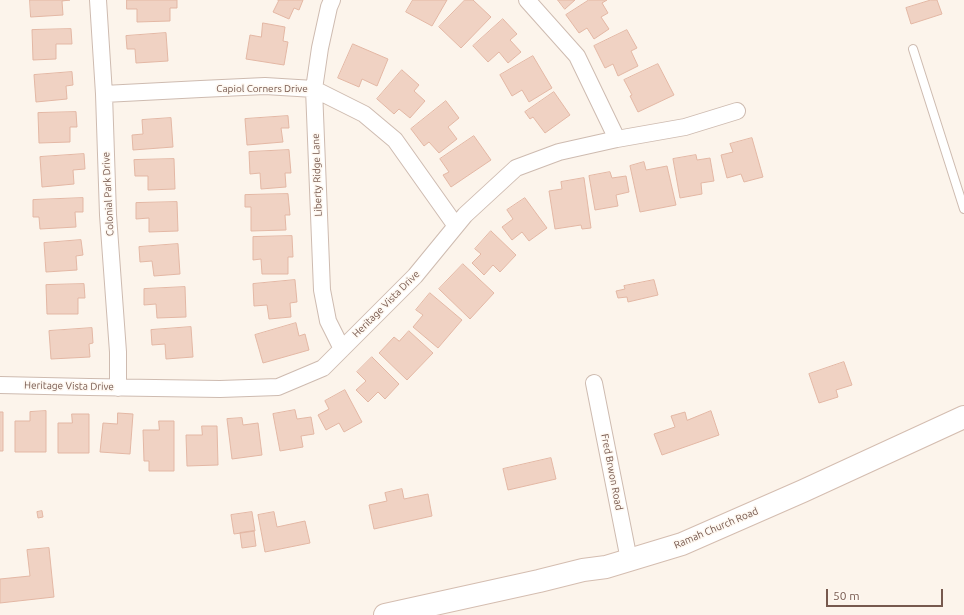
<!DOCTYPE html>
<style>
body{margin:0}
#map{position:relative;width:964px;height:615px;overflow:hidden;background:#fcf4eb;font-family:Ubuntu,sans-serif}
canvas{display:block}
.scale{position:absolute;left:826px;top:589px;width:117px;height:18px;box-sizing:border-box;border:2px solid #77594e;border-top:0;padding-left:5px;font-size:12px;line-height:14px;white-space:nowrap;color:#77594e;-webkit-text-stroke:3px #fef8f1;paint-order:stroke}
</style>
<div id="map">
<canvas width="964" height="615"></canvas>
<div class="scale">50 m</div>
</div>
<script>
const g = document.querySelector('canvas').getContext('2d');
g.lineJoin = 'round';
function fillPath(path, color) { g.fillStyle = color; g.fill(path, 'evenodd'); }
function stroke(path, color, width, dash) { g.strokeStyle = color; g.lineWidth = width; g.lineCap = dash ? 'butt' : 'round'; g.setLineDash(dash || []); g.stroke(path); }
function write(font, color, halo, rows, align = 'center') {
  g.font = font + ' Ubuntu,sans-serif'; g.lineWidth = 3; g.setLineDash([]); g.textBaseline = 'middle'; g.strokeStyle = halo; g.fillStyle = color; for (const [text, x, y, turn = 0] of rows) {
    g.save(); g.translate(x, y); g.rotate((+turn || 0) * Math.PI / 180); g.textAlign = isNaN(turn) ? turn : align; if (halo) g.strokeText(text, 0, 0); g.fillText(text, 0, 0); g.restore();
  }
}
const building = new Path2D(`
 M30,0H70L62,1L63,15L31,17Z
 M127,0H177V8H170V21L137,22V9H127Z
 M278,0H303L299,10L294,8L289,19L273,12L279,0Z
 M413,0H447L432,26L406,12Z
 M465,0H473L491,17L461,48L439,27Z
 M558,0H575L565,9Z
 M589,0H607L602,3L608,13L601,17L609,29L594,39L587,28L579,33L566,15Z
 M931,0H937L942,14L911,24L906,8Z
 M503,19L517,34L510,40L521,52L508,63L499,52L488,62L473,46Z
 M263,23L285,27L283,41L288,42L284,65L246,59L250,35L261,37Z
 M71,29L72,44H56V59L33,60L32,30Z
 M627,30L637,48L631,51L638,66L618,76L613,64L605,68L594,46Z
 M166,33L168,61L136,63L135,49H127L126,36Z
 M353,44L388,59L377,86L362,79L359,87L338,78Z
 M533,56L552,88L529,102L522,90L512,96L500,75Z
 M658,64L674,95L638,112L630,96L632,95L624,80Z
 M402,70L419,85L414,91L425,101L410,118L399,109L394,114L377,99Z
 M72,72L73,85L66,86L67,99L36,102L34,75Z
 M554,92L570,115L545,133L533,117L530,119L525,112Z
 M446,101L459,118L448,127L457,139L439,153L429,142L424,146L411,129Z
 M76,112L77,127H70V142L39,143L38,113Z
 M288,116L289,128H281L283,142L247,145L245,119Z
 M171,118L173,147L133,150L132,135L143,134L142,120Z
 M474,136L491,160L451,187L443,175L449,172L440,159Z
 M752,138L763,177L744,182L741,174L727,178L721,155L733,152L730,144Z
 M289,150L291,173H285L286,187L261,189L260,173L250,174L249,152Z
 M84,154L85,169L73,170L74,184L42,187L40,157Z
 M696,155L697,160L710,158L714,181L701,183L702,194L680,198L673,159Z
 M174,159L175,189L148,190V176H135L134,160Z
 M644,162L646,170L667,166L676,205L640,212L630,166Z
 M610,172L612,178L626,176L629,192L616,195L618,206L595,210L589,176Z
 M584,178L591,228L582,229L581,225L555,229L549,191L562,189L561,182Z
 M288,194L290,215H285L286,230L251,231V207H245V195Z
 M83,198V212H75L76,227L40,229L39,217H33V200Z
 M525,198L547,228L529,241L522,232L512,240L502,227L513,219L507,210Z
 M177,202L178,231L149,232V218L136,219V203Z
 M491,231L516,255L500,272L493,265L484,275L472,263L481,254L475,249Z
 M292,236L293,257H288V274H262L261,259L253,260V237Z
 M81,240L83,255L76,256L77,270L46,272L44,243Z
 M178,244L180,274L154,276L152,261L140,262L139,247Z
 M463,264L494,293L470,319L439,289Z
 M295,280L297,302L290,303L291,317L269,319L267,305L254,306L253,284Z
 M654,280L658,295L628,302L627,297L618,298L616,291L625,289L624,286Z
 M84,284L85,298H78V314H47L46,285Z
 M185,287L186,317L157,318L156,304L144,305V289Z
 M430,293L462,320L438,348L413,327L423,315L416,310Z
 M296,323L299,336L305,334L309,350L263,363L255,335Z
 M191,327L193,357L166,359L165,344L152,345L151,330Z
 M92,328L93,343L89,344L90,357L51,359L49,331Z
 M409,331L433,353L407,380L379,353L394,337L399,341Z
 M372,357L399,384L385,399L378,392L368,402L356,390L366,381L357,372Z
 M844,362L852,385L836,390L838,397L819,403L809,374Z
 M345,390L362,422L344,432L339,423L326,430L318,415L329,409L325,401Z
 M295,410L297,419L311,417L314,434L301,436L303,447L280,451L273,414Z
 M46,411V452H15V421H30V412Z
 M711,411L719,435L662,455L654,434L675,427L671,416L685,412L687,420Z
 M0,412H3V451H0Z
 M118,413L133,414L130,454L100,452L103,423L117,424Z
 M72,414H89V453H58V423H72Z
 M242,418L243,425L258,423L262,455L232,459L227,419Z
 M159,421H174V471H149V461H144L143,430H159Z
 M202,426H217L218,465L187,466L186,435H202Z
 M551,458L556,479L508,490L503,469Z
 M402,489L404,499L428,494L432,516L374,529L369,505L387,501L385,493Z
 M42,511L43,517L38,518L37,512Z
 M252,512L255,531L234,534L231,515Z
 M274,512L277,527L305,521L310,543L265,552L258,515Z
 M254,531L256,546L242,548L240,533Z
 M49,548L54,597L0,603V579L30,576L27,550Z`);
const service = new Path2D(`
 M913,49L964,209`);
const minor = new Path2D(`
 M98,0L104,94L108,215L118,352V388
 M332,0L329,7L320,48L314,89L322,290L328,321L342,349
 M527,0L577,56L617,139
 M104,94L201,89L265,86L314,89L364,114L395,140L456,226
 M594,383L629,560
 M0,385L89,387L220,389L278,387L323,368L415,276L465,215L516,168L559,152L617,139L685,127L737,111`);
const secondary = new Path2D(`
 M385,615L539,581L583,570L606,567L682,544L803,491L964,417`);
const streetNames = [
 ["Capiol Corners Drive",262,89],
 ["Liberty Ridge Lane",317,175,-92],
 ["Colonial Park Drive",108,194,-93],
 ["Heritage Vista Drive",386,304,-45],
 ["Heritage Vista Drive",69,386,1],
 ["Fred Brwon Road",612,472,79],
 ["Ramah Church Road",716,528,-23]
];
fillPath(building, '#f0d2c3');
stroke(building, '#e3b7a4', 1);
stroke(service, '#cebbb0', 10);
stroke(minor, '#cebbb0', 18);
stroke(secondary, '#d4bdb0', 24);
stroke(service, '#fff', 8);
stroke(minor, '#fff', 16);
stroke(secondary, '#fff', 22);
write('10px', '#77594e', '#fef8f1', streetNames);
</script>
